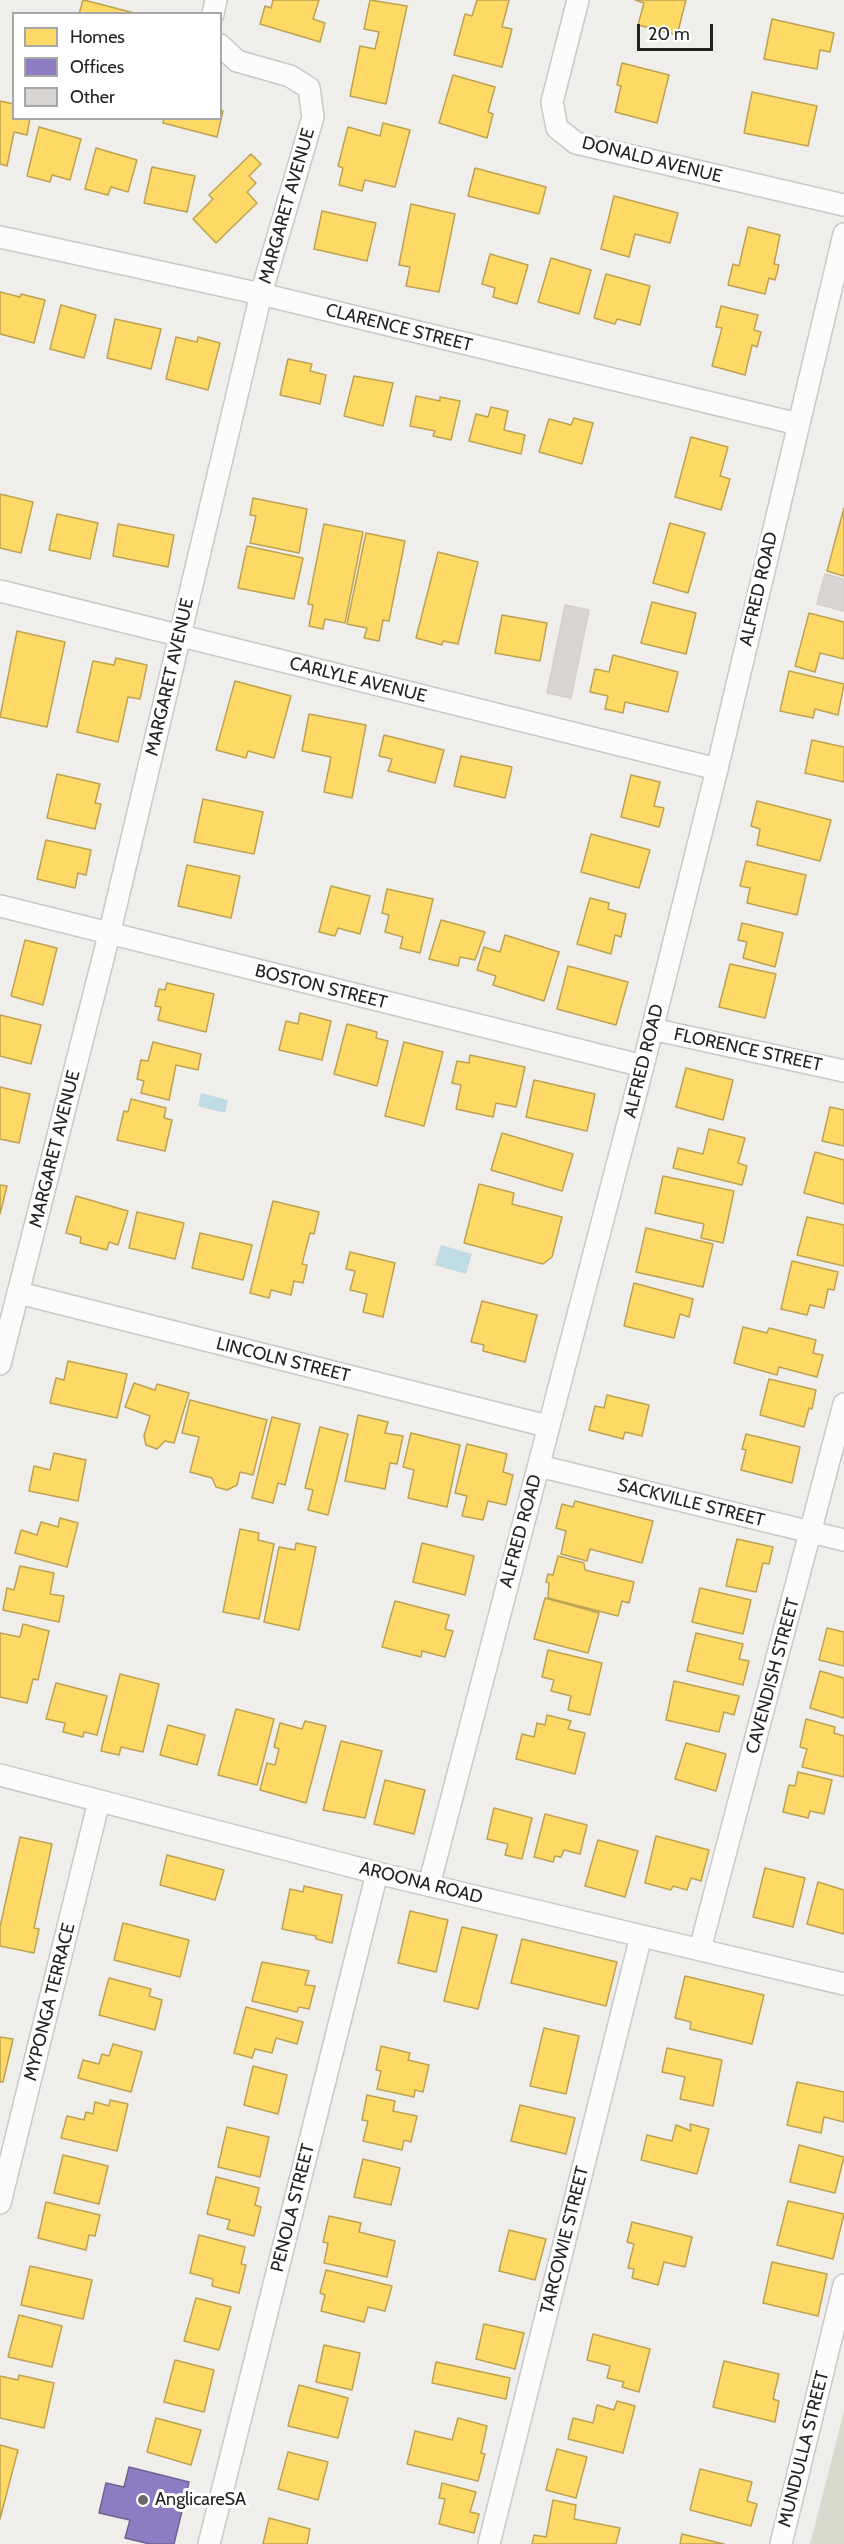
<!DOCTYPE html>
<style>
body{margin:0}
#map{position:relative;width:844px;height:2544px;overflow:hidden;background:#f0eeeb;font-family:Cabin,sans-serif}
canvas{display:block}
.legend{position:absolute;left:12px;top:12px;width:210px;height:108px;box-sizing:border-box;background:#fff;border:2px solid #a7a7a7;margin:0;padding:8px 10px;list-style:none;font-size:18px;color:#222}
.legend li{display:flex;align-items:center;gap:12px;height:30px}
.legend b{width:30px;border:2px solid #a7a7a7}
.scale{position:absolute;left:637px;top:24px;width:76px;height:27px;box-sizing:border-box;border:3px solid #222;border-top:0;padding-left:8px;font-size:18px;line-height:21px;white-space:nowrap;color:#222;-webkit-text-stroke:4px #fff;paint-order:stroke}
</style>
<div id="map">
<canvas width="844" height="2544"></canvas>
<ul class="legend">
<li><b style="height:16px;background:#ffd966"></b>Homes</li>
<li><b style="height:16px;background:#8e7cc3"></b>Offices</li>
<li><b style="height:16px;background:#d7d4d2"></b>Other</li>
</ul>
<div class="scale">20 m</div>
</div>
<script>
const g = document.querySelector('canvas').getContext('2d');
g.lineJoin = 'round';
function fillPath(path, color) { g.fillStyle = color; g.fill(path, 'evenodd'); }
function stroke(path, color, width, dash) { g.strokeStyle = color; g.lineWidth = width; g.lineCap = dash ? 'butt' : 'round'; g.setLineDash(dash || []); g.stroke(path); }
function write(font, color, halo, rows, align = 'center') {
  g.font = font + ' Cabin,sans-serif'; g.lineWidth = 6; g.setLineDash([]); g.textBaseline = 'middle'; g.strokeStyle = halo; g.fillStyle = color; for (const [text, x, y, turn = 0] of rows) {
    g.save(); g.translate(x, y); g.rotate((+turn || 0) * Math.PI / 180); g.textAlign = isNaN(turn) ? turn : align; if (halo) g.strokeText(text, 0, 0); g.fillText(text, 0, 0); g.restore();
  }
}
const construction = new Path2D(`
 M844,2411V2544H810Z`);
const water = new Path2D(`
 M201,1093L228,1100L225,1113L198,1106Z
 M441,1245L472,1254L466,1274L435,1265Z`);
const homes = new Path2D(`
 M83,0H84L138,14H79Z
 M273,0H319L313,19L325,23L320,42L260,24L265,6L271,8Z
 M370,0L407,6L386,104L350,96L360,46L375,49L379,32L364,29Z
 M477,0H509L502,27L512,29L502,67L454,55L465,14L472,16Z
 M635,0H686L677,35L638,25L644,3Z
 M772,19L834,33L830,52L820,50L817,69L764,59Z
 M622,63L669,75L657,123L615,112L621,86L617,85Z
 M453,75L495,87L488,112L493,114L487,138L439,123Z
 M752,92L817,106L808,146L744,133Z
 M0,101L14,104V118H30L27,135L14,132L7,166L0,164Z
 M220,110L223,111L217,137L163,123L164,118H220Z
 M383,123L410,130L395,187L365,180L362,191L339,185L343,168L338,166L348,127L380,136Z
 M39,127L81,139L70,180L52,175L50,182L27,176Z
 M96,148L137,160L128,192L111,187L108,195L85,189Z
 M251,154L261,164L249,176L256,183L247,192L257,203L216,243L193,219L213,199L209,195Z
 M152,167L195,176L187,212L144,203Z
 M475,168L546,187L539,214L468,196Z
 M614,196L678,213L670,243L635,234L629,257L601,249Z
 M411,204L455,214L439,292L406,286L410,267L399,265Z
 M322,211L376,223L367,261L314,249Z
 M748,227L780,235L774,264L779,265L775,280L769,278L765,294L728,285L733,264L739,266Z
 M490,254L528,265L517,304L493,297L495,288L482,284Z
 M551,258L591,270L579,314L538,302Z
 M606,274L650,286L640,325L617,319L615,324L594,318Z
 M0,292L20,297L21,294L45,300L34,343L0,334Z
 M61,305L96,315L84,358L50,349Z
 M721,306L758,315L754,330L761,332L757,347L752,345L745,375L712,366L722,328L716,327Z
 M115,319L161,329L151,369L107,358Z
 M176,337L197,342L198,337L220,343L208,390L166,379Z
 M288,359L312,364L310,371L326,375L320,404L280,395Z
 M354,376L393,383L383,426L344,416Z
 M416,396L440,401V397L460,401L451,440L433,436L435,431L410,426Z
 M491,407L508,411L504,430L525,435L521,454L469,441L476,414L488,417Z
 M574,418L593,423L582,464L539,452L549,419L571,425Z
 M691,437L728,447L720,476L730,479L721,510L675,497Z
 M0,494L33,502L21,553L0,548Z
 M253,498L307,509L299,553L250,543L256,516L250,515Z
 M844,508V576L827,571Z
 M57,514L98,523L90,559L49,550Z
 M670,523L705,533L688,593L653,583Z
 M118,524L174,535L168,567L113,556Z
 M324,524L363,532L345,623L325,619L323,629L309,626L313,605L308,604Z
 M366,533L405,541L389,621L383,620L379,641L364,638L367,628L347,624Z
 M247,546L303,558L294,599L238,588Z
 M438,552L478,562L458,644L443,641L442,645L416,638Z
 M652,602L696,613L686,654L641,643Z
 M809,613L844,622V659L820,653L815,672L795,666Z
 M502,615L547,623L540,661L495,653Z
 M17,631L65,642L47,727L0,717Z
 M613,655L678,672L668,712L625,702L623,713L605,709L608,696L590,692L595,669L609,672Z
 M116,658L147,665L140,699L128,697L118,742L77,732L93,661L114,665Z
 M789,671L844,684L838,715L815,709L813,718L780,711Z
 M235,681L291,696L274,758L248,751L246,758L216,750Z
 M309,714L366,725L352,798L324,792L331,757L302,751Z
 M384,735L444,750L435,783L388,771L392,759L379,756Z
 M812,740L844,747V782L805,773Z
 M461,756L512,767L505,798L454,786Z
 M57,774L100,784L95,803L101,804L95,829L47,818Z
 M631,775L660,782L654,806L664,808L659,827L621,817Z
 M203,799L263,812L254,854L194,842Z
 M757,801L831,820L820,861L757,845L760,829L751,826Z
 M591,834L650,850L639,888L581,872Z
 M46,840L91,850L86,875L78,873L75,888L37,879Z
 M746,861L806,875L797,915L747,903L750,888L740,886Z
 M187,865L240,876L231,918L178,906Z
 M331,886L370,896L360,934L338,928L335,936L319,932Z
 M387,889L433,899L420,953L400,948L403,937L385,932L389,915L382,913Z
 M590,898L609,903L608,909L626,914L621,937L615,935L611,954L577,944Z
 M441,920L485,932L475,960L460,957L458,966L429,959Z
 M742,923L783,933L775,967L743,958L747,942L738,940Z
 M505,935L559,952L544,1001L493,985L496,976L477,970L484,947L500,952Z
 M25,940L57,948L43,1005L11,996Z
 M730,964L776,974L765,1018L719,1007Z
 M568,966L628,982L616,1025L557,1009Z
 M167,983L214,994L206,1032L158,1020L161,1007L155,1006L159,989L165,990Z
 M300,1013L331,1021L322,1060L279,1050L286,1021L298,1024Z
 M0,1015L41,1025L31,1064L0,1056Z
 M347,1024L377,1032L376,1038L388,1041L377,1086L334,1074Z
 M153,1042L201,1054L198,1070L176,1065L169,1100L141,1093L144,1081L137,1079L141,1060L148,1061Z
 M404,1042L443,1052L424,1126L385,1116Z
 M470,1055L525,1067L516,1107L496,1103L493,1117L456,1109L461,1085L452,1083L457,1061L469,1063Z
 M686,1068L733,1080L723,1120L676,1107Z
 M534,1080L595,1094L587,1131L526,1117Z
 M0,1087L30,1094L19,1143L0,1139Z
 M131,1099L166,1108L164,1118L172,1120L165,1151L117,1140L124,1111L128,1112Z
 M830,1107L844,1110V1146L822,1141Z
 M709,1129L745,1138L738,1163L747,1166L742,1185L673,1168L678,1148L703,1154Z
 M502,1133L573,1154L562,1191L491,1170Z
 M815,1152L844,1160V1204L804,1193Z
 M663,1176L734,1191L723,1243L701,1238L704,1224L655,1213Z
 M479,1184L514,1193L512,1204L562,1217L552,1257L543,1264L464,1243Z
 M0,1185L7,1186L0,1214Z
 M76,1196L128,1211L118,1245L109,1242L107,1250L80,1243L81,1237L66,1233Z
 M273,1201L319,1212L314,1234L310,1233L302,1264L307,1265L303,1283L294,1281L291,1295L271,1290L269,1298L250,1293Z
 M137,1212L184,1223L175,1259L129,1248Z
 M807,1217L844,1225V1266L797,1255Z
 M646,1228L713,1244L703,1287L636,1272Z
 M200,1233L252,1245L243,1280L192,1268Z
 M350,1252L395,1263L383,1317L363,1312L367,1294L350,1290L355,1271L346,1269Z
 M792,1261L838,1272L834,1290L828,1289L824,1308L810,1305L807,1315L781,1309Z
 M634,1283L693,1299L689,1317L680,1314L674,1338L624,1326Z
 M482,1301L537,1315L525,1362L483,1351L484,1345L471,1342Z
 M743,1327L767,1333L769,1328L816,1340L813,1353L823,1355L817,1377L779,1367L777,1375L734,1363Z
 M68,1361L127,1374L117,1418L50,1403L56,1378L64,1380Z
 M769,1379L816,1390L812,1409L809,1408L804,1427L760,1415Z
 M134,1383L155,1390L157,1384L189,1393L174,1443L165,1441L157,1449L146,1445L144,1436L150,1416L125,1407Z
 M607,1395L649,1405L642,1436L625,1432L623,1439L589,1430L595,1406L604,1408Z
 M190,1400L267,1420L253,1475L240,1472L237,1485L227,1490L216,1487L212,1478L190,1472L199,1437L182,1433Z
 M358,1415L388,1422L385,1433L403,1436L397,1464L390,1463L385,1489L345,1481Z
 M272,1417L300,1424L285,1485L278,1483L273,1503L252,1498Z
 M320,1427L348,1434L328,1515L308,1510L313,1490L305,1488Z
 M411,1433L460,1445L447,1507L408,1498L414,1470L403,1467Z
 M746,1434L800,1447L792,1483L741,1470L746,1450L742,1449Z
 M467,1444L507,1454L503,1472L513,1475L506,1505L488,1501L483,1520L462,1516L467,1496L455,1493Z
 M54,1453L86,1460L78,1501L29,1491L34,1466L50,1470Z
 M575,1501L653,1521L642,1563L590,1549L587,1561L561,1554L566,1531L556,1528L562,1504L573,1507Z
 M60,1518L78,1523L67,1567L15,1553L21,1530L37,1535L41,1522L58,1527Z
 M240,1529L259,1533L258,1540L274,1544L259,1619L223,1612Z
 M737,1539L773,1547L769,1564L763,1563L756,1592L726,1586Z
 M296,1543L316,1547L299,1630L264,1622L279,1547L295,1550Z
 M422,1543L474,1556L465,1595L413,1582Z
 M558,1556L584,1563L585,1570L634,1582L629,1603L622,1601L618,1616L548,1598L549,1583L546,1582L548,1574L553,1575Z
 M20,1566L54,1573L50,1594L64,1596L59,1622L3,1610L7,1588L14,1590Z
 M700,1588L751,1600L743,1634L692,1622Z
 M545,1598L599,1613L588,1653L534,1639Z
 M395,1601L449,1615L445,1629L453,1631L445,1657L422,1651L421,1657L382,1647Z
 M23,1624L49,1631L38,1680L33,1679L27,1703L0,1697V1633L20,1637Z
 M827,1628L844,1632V1666L819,1660Z
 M696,1633L743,1644L739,1659L749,1661L743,1685L687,1671Z
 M548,1650L602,1663L590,1715L568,1710L571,1696L551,1691L554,1680L542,1677Z
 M820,1671L844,1678V1718L810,1708Z
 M120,1674L159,1684L143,1752L121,1747L119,1755L101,1751Z
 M674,1681L739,1696L734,1715L724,1712L719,1732L666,1720Z
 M56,1683L107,1696L97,1735L84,1732L83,1737L63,1732L65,1723L46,1719Z
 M236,1709L274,1719L257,1785L218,1775Z
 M547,1715L571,1721L568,1729L585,1733L575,1774L516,1759L522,1734L534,1737L537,1723L545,1725Z
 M806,1719L835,1727L834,1733L844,1736V1777L802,1767L807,1749L800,1747Z
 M305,1721L326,1726L306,1803L260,1790L267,1763L275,1765L279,1749L274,1747L280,1723L302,1729Z
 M168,1725L205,1735L197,1765L160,1755Z
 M341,1741L382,1751L365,1818L323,1810Z
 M686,1743L726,1754L716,1791L675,1779Z
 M798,1772L832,1780L824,1814L810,1811L808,1818L783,1812L789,1785L795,1786Z
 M385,1780L425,1790L414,1834L374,1824Z
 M494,1808L532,1818L522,1859L505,1855L508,1844L487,1839Z
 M545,1814L587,1825L580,1854L564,1850L561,1857L555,1856L553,1862L534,1857Z
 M656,1836L709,1850L701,1881L691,1878L687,1890L673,1886L671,1890L645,1883Z
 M20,1837L52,1844L34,1928L39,1929L34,1953L0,1946V1927Z
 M598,1840L638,1851L625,1897L585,1886Z
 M167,1855L224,1870L215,1900L160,1885Z
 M765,1868L805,1878L793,1927L753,1917Z
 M818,1882L844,1890V1934L807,1924Z
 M304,1886L342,1895L332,1943L316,1939V1936L282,1929L290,1889L303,1892Z
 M410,1911L448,1920L436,1972L398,1963Z
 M123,1923L189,1940L180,1977L114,1960Z
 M462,1927L497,1935L478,2009L444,2001Z
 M522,1939L617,1962L606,2006L511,1983Z
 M262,1962L309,1971L305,1985L315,1986L309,2009L299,2007L297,2012L252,2001Z
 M685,1976L764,1995L752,2044L690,2029L691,2022L675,2018Z
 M109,1978L151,1989L149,1996L162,2000L155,2030L99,2015Z
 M246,2007L303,2022L297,2044L276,2038L272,2053L255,2049L252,2058L234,2053Z
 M544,2028L579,2036L566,2094L530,2086Z
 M0,2037L13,2039L3,2082H0Z
 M113,2044L142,2052L131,2092L78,2078L83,2060L99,2064L102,2054L109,2056Z
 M381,2046L410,2053L408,2060L429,2065L423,2092L415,2090L414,2097L377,2089L381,2071L376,2070Z
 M667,2048L722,2060L713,2106L680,2099L685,2077L662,2072Z
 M253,2066L287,2075L278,2114L244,2105Z
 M797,2082L844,2092V2122L824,2117L821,2133L787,2125Z
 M367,2095L395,2101L393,2111L417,2116L411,2142L404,2140L402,2150L363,2141L368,2121L362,2120Z
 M110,2100L128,2104L117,2151L61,2138L67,2116L84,2120L86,2112L93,2114L95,2102L109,2106Z
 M520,2105L575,2118L566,2154L511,2141Z
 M690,2124L709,2129L697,2174L641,2160L647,2135L672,2141L676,2125L691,2131Z
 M227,2127L269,2137L260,2177L218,2167Z
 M799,2145L844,2157L835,2193L790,2182Z
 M63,2155L108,2166L99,2204L54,2193Z
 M363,2159L400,2168L391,2205L354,2197Z
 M216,2177L259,2188L255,2205L261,2207L254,2236L227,2229L230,2220L207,2214Z
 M788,2201L844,2214L833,2259L777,2245Z
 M46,2202L100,2215L95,2236L89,2235L86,2250L38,2238Z
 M329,2216L361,2223L359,2232L395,2241L387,2277L324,2263L328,2243L323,2242Z
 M632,2222L692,2237L685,2267L664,2262L658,2285L632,2278L634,2269L628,2268L634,2244L627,2242Z
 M509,2230L546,2239L535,2280L499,2271Z
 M199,2235L245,2247L241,2264L246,2265L239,2293L212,2286L213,2279L190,2273Z
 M772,2262L827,2274L818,2316L763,2303Z
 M30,2266L92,2280L83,2319L21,2305Z
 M326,2270L392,2286L385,2311L368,2307L364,2322L321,2311L325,2295L320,2293Z
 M196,2298L231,2307L219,2350L184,2341Z
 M19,2315L62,2326L52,2367L8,2357Z
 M484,2324L524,2333L515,2369L476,2359Z
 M593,2334L650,2349L639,2392L622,2387L624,2382L607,2378L610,2366L587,2360Z
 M324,2345L360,2353L352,2390L316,2382Z
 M175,2360L214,2370L204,2412L164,2402Z
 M724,2361L779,2374L773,2399L779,2401L775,2422L713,2407Z
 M436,2362L510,2378L506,2399L432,2383Z
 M19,2375L54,2383L44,2428L0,2418V2376L18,2380Z
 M299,2385L348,2398L338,2438L288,2426Z
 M617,2401L635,2406L623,2453L568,2439L573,2418L593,2423L597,2405L614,2410Z
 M156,2418L201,2430L191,2465L147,2452Z
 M458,2418L487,2426L481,2453L485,2454L478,2481L407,2464L415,2431L452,2440Z
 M0,2445L18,2450L0,2519Z
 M557,2449L587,2457L576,2498L546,2490Z
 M288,2452L328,2462L318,2500L278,2489Z
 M700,2469L752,2482L747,2501L757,2504L751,2526L690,2510Z
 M442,2483L476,2492L470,2512L479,2514L474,2533L439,2524L445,2499L439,2498Z
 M553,2500L576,2505L574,2519L620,2528L616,2544H532L534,2535L546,2537Z
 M269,2518L310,2529L307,2544H263Z
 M682,2534L724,2544H680Z`);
const offices = new Path2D(`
 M129,2467L189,2482L174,2544H150L125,2538L130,2520L99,2513L106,2483L124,2487Z`);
const building = new Path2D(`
 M825,574L844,579V611L817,604Z
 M565,605L589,610L571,698L547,693Z`);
const street = new Path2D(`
 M578,0L552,102L557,128L576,143L844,205
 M213,14L216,0
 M0,237L261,294L798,424
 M0,591L717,769
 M0,906L643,1066
 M652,1029L844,1071
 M19,1293L547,1426
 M0,1364L109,935L261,294L313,117L309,88L290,76L237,61L220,45
 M539,1466L844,1540
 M0,1775L377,1873L844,1984
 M429,1885L643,1066L717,769L844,234
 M700,1949L844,1404
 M0,2203L99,1801
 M209,2544L377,1873
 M489,2544L641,1936
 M781,2544L844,2285`);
const markers = [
 [143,2500,6,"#6a6968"]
];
const streetNames = [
 ["DONALD AVENUE",652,160,14],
 ["MARGARET AVENUE",287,206,-74],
 ["CLARENCE STREET",399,328,14],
 ["ALFRED ROAD",759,589,-77],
 ["MARGARET AVENUE",170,677,-77],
 ["CARLYLE AVENUE",358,680,14],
 ["BOSTON STREET",321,987,14],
 ["FLORENCE STREET",748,1050,12],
 ["ALFRED ROAD",644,1061,-76],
 ["MARGARET AVENUE",55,1149,-76],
 ["LINCOLN STREET",283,1360,14],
 ["SACKVILLE STREET",691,1503,14],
 ["ALFRED ROAD",521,1531,-75],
 ["CAVENDISH STREET",773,1676,-75],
 ["AROONA ROAD",421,1883,14],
 ["MYPONGA TERRACE",50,2002,-76],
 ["PENOLA STREET",293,2208,-76],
 ["TARCOWIE STREET",565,2240,-76],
 ["MUNDULLA STREET",804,2449,-76]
];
const poiNames = [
 ["AnglicareSA",155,2500]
];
fillPath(construction, '#d9d9cd');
fillPath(water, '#bfdbe3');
fillPath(homes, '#ffd966');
stroke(homes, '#bda252', 1.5);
fillPath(offices, '#8e7cc3');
stroke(offices, '#6e6193', 1.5);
fillPath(building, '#d7d4d2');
stroke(building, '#d3d0cc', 1.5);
stroke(street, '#c9c8c7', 24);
stroke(street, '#fdfcfc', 21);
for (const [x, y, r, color] of markers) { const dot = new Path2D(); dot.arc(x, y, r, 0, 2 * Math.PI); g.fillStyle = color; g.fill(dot); stroke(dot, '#fff', 2); }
write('18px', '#222', '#fff', streetNames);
write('18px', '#222', '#fff', poiNames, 'left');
</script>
